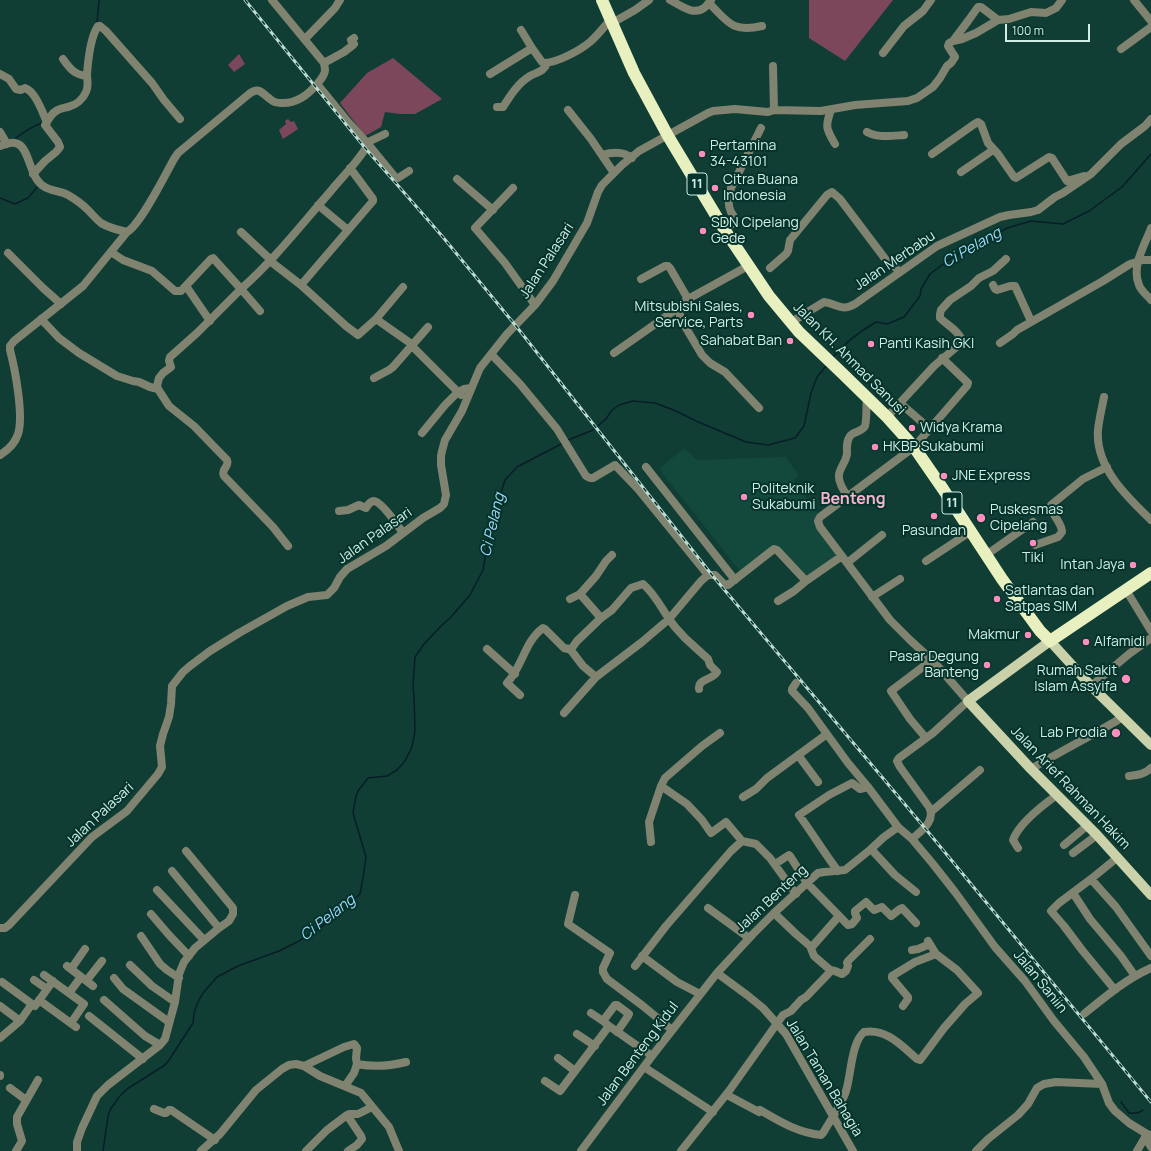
<!DOCTYPE html>
<style>
body{margin:0}
#map{position:relative;width:1151px;height:1151px;overflow:hidden;background:#113e34;font-family:Manrope,sans-serif}
canvas{display:block}
.scale{position:absolute;left:1005px;top:24px;width:85px;height:18px;box-sizing:border-box;border:2px solid #d1eee5;border-top:0;padding-left:5px;font-size:12px;line-height:14px;white-space:nowrap;color:#d1eee5;-webkit-text-stroke:3px #03332a;paint-order:stroke}
</style>
<div id="map">
<canvas width="1151" height="1151"></canvas>
<div class="scale">100 m</div>
</div>
<script>
const g = document.querySelector('canvas').getContext('2d');
g.lineJoin = 'round';
function fillPath(path, color) { g.fillStyle = color; g.fill(path, 'evenodd'); }
function stroke(path, color, width, dash) { g.strokeStyle = color; g.lineWidth = width; g.lineCap = dash ? 'butt' : 'round'; g.setLineDash(dash || []); g.stroke(path); }
function write(font, color, halo, rows, align = 'center') {
  g.font = font + ' Manrope,sans-serif'; g.lineWidth = 4; g.setLineDash([]); g.textBaseline = 'middle'; g.strokeStyle = halo; g.fillStyle = color; for (const [text, x, y, turn = 0] of rows) {
    g.save(); g.translate(x, y); g.rotate((+turn || 0) * Math.PI / 180); g.textAlign = isNaN(turn) ? turn : align; if (halo) g.strokeText(text, 0, 0); g.fillText(text, 0, 0); g.restore();
  }
}
const built = new Path2D(`
 M684,448L697,460L786,457L799,476L793,480L818,514L838,556L802,580L772,548L740,571L659,469Z`);
const green = new Path2D(`
 M809,0H893L845,61L809,38Z
 M239,54L245,64L234,72L228,65Z
 M393,58L442,99L415,114H400L385,112L381,127L365,136L340,103L367,73Z
 M288,119L291,122L294,121L298,129L283,139L279,130L286,124L285,121Z`);
const stream = new Path2D(`
 M97,23L99,0
 M17,140L16,138C24,132 32,126 42,123
 M0,198L15,204L28,198L38,186
 M833,357C845,342 859,332 876,322L887,324L904,317L920,296L921,289L930,274L954,256L990,238L1007,228L1031,221L1063,224L1089,211L1122,187L1151,154
 M568,440L593,430L600,424L606,419L612,410L619,405L633,401L655,403L676,411L696,421L746,442L768,445L795,438L804,426L811,393L817,377L827,365
 M1121,1102L1129,1113H1138L1143,1110
 M103,1151L108,1116L110,1110L119,1097L127,1089L165,1065L169,1060L193,1023L194,1013L198,1002L203,993L217,977L238,966L279,951L299,941L323,926L360,894L363,878L366,857L353,813L356,796L358,791L368,778L387,776L397,770L405,761L412,747L415,731L414,697L413,686L415,657L424,644L441,626L451,617L470,595L483,570L491,525L505,480L517,467L563,443`);
const minor = new Path2D(`
 M670,0C680,5 693,16 704,8C707,6 709,2 711,0
 M1134,0L1151,21
 M709,3C728,22 732,33 762,26
 M612,23L635,10L649,0
 M521,30L532,48
 M305,39L335,8L340,0
 M953,41L968,21L978,7H981L998,20
 M1121,49L1151,27
 M883,53L904,26L923,11L931,0
 M63,59C70,69 75,75 87,76
 M324,63L344,52L353,45L354,44L351,40L354,38
 M773,66L774,110
 M0,74L9,79L16,89L21,90L25,88C36,92 42,112 47,122
 M490,74L532,48L542,62L545,63C558,62 579,51 590,42C597,36 604,27 611,19
 M497,107H503C510,96 518,83 530,76C537,72 544,72 547,63
 M568,110L591,139L614,173
 M831,110C825,126 826,129 835,144
 M0,132L7,144
 M867,132C878,138 891,136 904,135
 M366,143L385,134
 M368,144L395,177L398,178L409,171
 M0,146C5,144 13,141 18,144C28,148 30,172 38,181C45,191 58,190 68,195C75,199 82,204 88,210C92,214 96,219 101,223C109,228 118,230 127,232C141,224 165,175 174,159L178,153L249,94C260,86 262,94 270,99C273,102 278,103 281,103C296,104 309,94 318,83C321,79 325,75 325,70C325,67 324,65 324,63L272,0
 M932,154L973,125L978,122L981,124L988,143L998,154L1014,177L1016,178L1049,157L1052,158L1067,181L1084,176
 M602,155C612,152 623,151 632,158
 M961,172L993,150
 M33,174L45,161L56,152L60,147L58,142L45,125C48,120 51,114 56,111C60,108 64,108 68,107C76,105 83,99 86,92C89,86 87,80 87,74C88,61 91,36 98,26H100L106,31L152,83L164,100L180,119
 M457,179L493,210
 M513,188L475,228L505,263L535,305
 M318,205L348,230
 M1151,228C1145,245 1131,266 1139,285C1141,291 1147,295 1151,300
 M724,229L732,224L735,221C735,217 733,215 731,212C727,204 729,196 731,188L761,128
 M241,232L271,260
 M111,252L123,260L152,271L175,291H181L211,259L213,258L241,289C274,260 301,225 330,192C341,178 360,160 368,144L349,123L317,84
 M8,253L43,288L61,304
 M270,261L301,285L346,326L358,335L376,319L403,287
 M748,266L688,299L680,305L678,310L683,323L702,355L710,363L725,372L759,408
 M770,268L786,254L788,251L790,240L827,195L832,192L840,199L886,260L896,268L899,273
 M641,279L665,266H668L670,268L688,299
 M301,285L373,201V199L350,168
 M993,285L995,289L997,290L1010,286H1015L1031,321
 M186,286L210,321
 M260,311L241,289L197,333L170,357L169,361L171,367L163,373L159,378L157,386L158,389L169,406L194,426L227,460C230,467 220,469 224,476L273,527L288,546
 M41,319L59,338L79,353L117,376L133,381L139,382L150,387L158,389
 M376,319L413,345
 M790,323L824,302C838,304 841,312 855,304L937,246L1000,217L1009,215L1031,212L1038,210L1055,197L1063,193L1091,174L1121,144L1145,126L1151,119
 M1000,343L1013,334L1017,330L1103,281L1130,264L1143,260H1151
 M412,346L458,392L464,389L471,388
 M614,353L678,308
 M491,354L520,384L557,429L586,476L590,478H593L615,465L638,489L708,575
 M374,378L389,370L393,367L428,327
 M1104,397C1102,408 1099,419 1098,430C1095,467 1127,497 1151,520
 M900,403L930,429
 M887,417L934,366L960,344L962,340C958,330 947,325 940,318V314L941,310L950,300L971,286L979,278L993,271L1006,259
 M422,433L445,405L458,392L461,395
 M0,455C8,450 15,444 18,434C24,416 15,369 10,350V346L14,341L83,286L127,232
 M646,467L735,580
 M848,497C843,490 836,479 840,471C842,465 846,461 847,454C847,447 846,442 850,436C854,431 862,432 865,426C867,420 866,405 867,398
 M339,511L348,510L359,505L366,508C367,506 370,502 373,501C380,499 399,527 403,533
 M1035,545L1058,537L1062,532C1062,522 1050,514 1051,505L1083,479L1107,467
 M986,555L1033,522
 M926,561L970,532
 M847,563L882,535
 M1126,590L1151,631
 M580,594L601,618
 M872,597L900,579
 M570,599L580,594L596,576L606,561L612,555
 M778,601L794,591L806,581
 M487,649L515,674
 M570,649L583,666L596,677
 M796,683L792,689V691L808,708L848,763L868,787L898,827
 M1091,686L1129,654L1151,638
 M520,695L507,683C523,666 524,642 543,628L545,629L564,648L568,649L572,648L577,641L601,618L612,610L631,588L643,584C654,593 661,607 669,619L701,581L708,575H715L724,584L728,585L774,549L777,550L806,581L842,556
 M564,713L596,677L642,642L669,619L675,627L685,638L708,659L710,665L717,672C713,680 698,678 699,689
 M926,738L910,719L891,691L932,660
 M798,755L818,782
 M1031,769C1061,751 1093,735 1123,717
 M1129,776C1138,775 1145,774 1151,768
 M661,786L687,804L702,820L711,833L726,822L742,841L756,844L770,858L796,894
 M743,797L756,789L767,778L827,734
 M932,811L980,770
 M912,839C922,830 936,821 929,807L900,767L897,761L899,758L933,733L968,701L934,662L910,640L890,620L820,527L818,521L820,517L914,447L967,386L968,383L942,358
 M651,842L649,822L661,786L665,778L702,746L720,733
 M1064,845L1088,825
 M1018,848L1013,840C1019,823 1043,805 1057,795
 M871,849L895,875L916,892
 M1073,853L1097,835
 M775,864L789,855L790,856L807,883L848,925L852,924L857,918L855,913V911L866,902L874,910L882,907L891,916L900,909L902,908L916,923
 M172,871L219,928
 M838,871C824,853 813,834 799,815L829,795L852,783L860,789L868,787
 M1091,879L1116,907L1151,956
 M157,890L204,940
 M1073,893L1090,919L1121,956L1135,976
 M575,895L568,924L610,953L603,968V972L607,979L643,1006L672,1030
 M708,908L749,938
 M151,914L169,935L189,956
 M0,928H5L9,925L92,837L127,811L158,774L162,767L160,746L163,734L169,717L171,704L172,686L183,672L190,666L210,651L239,633L287,606L308,597L327,595L334,588L340,577L347,569L386,546L423,518L440,508L444,504L446,495L441,465V456L442,451L445,440L462,411L480,368L507,334L535,305L553,281L587,223L598,192L602,185L622,165L639,151L708,113L713,111L735,109L768,112L774,110L821,111L855,105L908,101L917,98L933,87L940,78L947,66L951,63L955,57L948,46L949,43L953,41L962,39L976,33L998,20L1009,19L1031,12L1046,13L1056,8L1062,0
 M141,936L160,964L167,970L179,978
 M811,948L839,916
 M912,950L918,949L930,944
 M642,956L677,982L700,994
 M67,966L93,986
 M635,966L666,926L731,851L742,841
 M71,969L85,949
 M830,970L835,971L842,974L846,971L848,966L847,963L848,961L870,939
 M717,973L747,995L763,1008L786,1034L853,1151
 M44,975L84,1004L71,1023
 M114,978L123,989L169,1022
 M34,980L47,989
 M87,980L102,961
 M2,982L32,1004
 M1115,990L1082,950L1064,926L1051,911L1059,903L1091,879L1118,857
 M69,993L81,977
 M39,1000L76,1027
 M104,1000L145,1036L160,1045
 M175,1002L179,974L184,962L195,948L219,928L229,921L233,914V908L186,851
 M0,1006L20,1021
 M903,1006L908,999V997L892,978V976L915,962L936,954
 M591,1013L603,1021
 M1084,1014C1105,997 1126,979 1151,968
 M89,1016L143,1059
 M609,1026L603,1021L615,1005H617L629,1014L628,1016L617,1032
 M577,1034L595,1046
 M0,1038L20,1021L32,1004L35,1006L53,981
 M558,1058L575,1071
 M304,1066L344,1047L354,1044L357,1048L356,1058L357,1064C373,1067 390,1066 406,1062
 M644,1067L713,1112
 M0,1076V1075
 M545,1081L560,1091L609,1026L652,1056
 M345,1086L354,1073L357,1064
 M10,1088L26,1100
 M727,1095L759,1112L760,1110C779,1121 798,1133 821,1135L823,1133C830,1121 842,1104 846,1091C851,1076 851,1043 864,1032C886,1028 902,1046 917,1059L920,1060L944,1028L965,1004L978,993L957,970L936,954L928,941
 M154,1109L164,1113H166L169,1110H171L215,1140
 M347,1115L361,1136L362,1139L357,1145L348,1151
 M1145,1137L1151,1147
 M16,1151L22,1141L17,1124V1117L38,1080
 M77,1151V1142L82,1128L97,1096L108,1085L160,1045L165,1039L175,1002L152,986L130,965
 M201,1151L220,1134L256,1090L282,1069L289,1065L296,1064L304,1066L320,1076L361,1093L389,1127L399,1151
 M306,1151L327,1130L347,1115L349,1114H358L372,1107
 M581,1151L652,1056L717,973L753,934L774,913L818,873L824,872L845,870L871,849L884,837L898,827L912,839L933,864L955,892L995,947L1025,981L1054,1021L1084,1057L1102,1084L1109,1103L1115,1111L1129,1123L1147,1134L1151,1135
 M681,1151L729,1091L783,1015L791,1011L801,1000L806,997L830,972L829,969L814,956L810,946L796,934L774,913
 M976,1151L988,1139L1018,1115L1028,1104L1037,1088L1044,1084L1056,1082L1102,1084
 M1137,1151L1147,1134`);
const major = new Path2D(`
 M1151,745L1091,686L1050,641L968,701L1031,769L1097,835L1151,895`);
const highway = new Path2D(`
 M602,0L634,73L668,136L724,229L769,296L799,332L843,374L887,417L914,447L943,489L1002,579L1040,631L1050,641L1151,573`);
const rail = new Path2D(`
 M245,0L366,149L442,236L516,326L712,575L924,827L1151,1102`);
const markers = [
 [702,154,4,"#fe8ebc"],
 [715,188,4,"#fe8ebc"],
 [703,231,4,"#fe8ebc"],
 [751,315,4,"#fe8ebc"],
 [790,341,4,"#fe8ebc"],
 [871,344,4,"#fe8ebc"],
 [912,428,4,"#fe8ebc"],
 [875,447,4,"#fe8ebc"],
 [944,476,4,"#fe8ebc"],
 [744,497,4,"#fe8ebc"],
 [934,516,4,"#fe8ebc"],
 [981,518,5,"#fe8ebc"],
 [1033,543,4,"#fe8ebc"],
 [1133,565,4,"#fe8ebc"],
 [997,599,4,"#fe8ebc"],
 [1028,635,4,"#fe8ebc"],
 [1086,642,4,"#fe8ebc"],
 [987,665,4,"#fe8ebc"],
 [1126,679,5,"#fe8ebc"],
 [1116,733,5,"#fe8ebc"]
];
const shields = [
 [697,184,20],
 [952,503,20]
];
const shieldNames = [
 ["11",697,184],
 ["11",952,503]
];
const poiNames = [
 ["Pertamina",710,146],
 ["34-43101",710,162],
 ["Citra Buana",723,180],
 ["Indonesia",723,196],
 ["SDN Cipelang",711,223],
 ["Gede",711,239],
 ["Mitsubishi Sales,",743,307,"right"],
 ["Service, Parts",743,323,"right"],
 ["Sahabat Ban",782,341,"right"],
 ["Panti Kasih GKI",879,344],
 ["Widya Krama",920,428],
 ["HKBP Sukabumi",883,447],
 ["JNE Express",952,476],
 ["Politeknik",752,489],
 ["Sukabumi",752,505],
 ["Puskesmas",990,510],
 ["Cipelang",990,526],
 ["Pasundan",934,531,"center"],
 ["Tiki",1033,558,"center"],
 ["Intan Jaya",1125,565,"right"],
 ["Satlantas dan",1005,591],
 ["Satpas SIM",1005,607],
 ["Makmur",1020,635,"right"],
 ["Alfamidi",1094,642],
 ["Pasar Degung",979,657,"right"],
 ["Banteng",979,673,"right"],
 ["Rumah Sakit",1117,671,"right"],
 ["Islam Assyifa",1117,687,"right"],
 ["Lab Prodia",1107,733,"right"]
];
const streetNames = [
 ["Jalan Palasari",547,261,-57],
 ["Jalan Merbabu",895,261,-34],
 ["Jalan KH. Ahmad Sanusi",849,359,45],
 ["Jalan Palasari",375,536,-35],
 ["Jalan Arief Rahman Hakim",1070,788,46],
 ["Jalan Palasari",100,815,-43],
 ["Jalan Benteng",772,899,-43],
 ["Jalan Saniin",1040,982,51],
 ["Jalan Benteng Kidul",638,1054,-53],
 ["Jalan Taman Bahagia",824,1078,59]
];
const waterNames = [
 ["Ci Pelang",972,248,-30],
 ["Ci Pelang",493,525,-77],
 ["Ci Pelang",328,918,-38]
];
const quarterNames = [
 ["Benteng",853,500]
];
fillPath(built, '#13493d');
fillPath(green, '#7c465b');
stroke(stream, '#071e2a', 1.5);
stroke(minor, '#808370', 8);
stroke(major, '#cbd1a9', 10);
stroke(highway, '#e8f0bf', 12);
stroke(rail, '#bedcd3', 3);
stroke(rail, '#03332a', 1.5, [4.5]);
for (const [x, y, r, color] of markers) { const dot = new Path2D(); dot.arc(x, y, r, 0, 2 * Math.PI); g.fillStyle = color; g.fill(dot); stroke(dot, '#03332a', 1.5); }
for (const [x, y, w] of shields) { const box = new Path2D(); box.roundRect(x - w / 2, y - 11, w, 22, 3); g.fillStyle = '#03332a'; g.fill(box); stroke(box, '#d1eee5', 1); }
write('bold 13px', '#d1eee5', null, shieldNames);
write('14px', '#d1eee5', '#03332a', poiNames, 'left');
write('14px', '#d1eee5', '#03332a', streetNames);
write('italic 15px', '#a0d8f9', '#03332a', waterNames);
write('bold 16px', '#f6b5cd', '#03332a', quarterNames);
</script>
